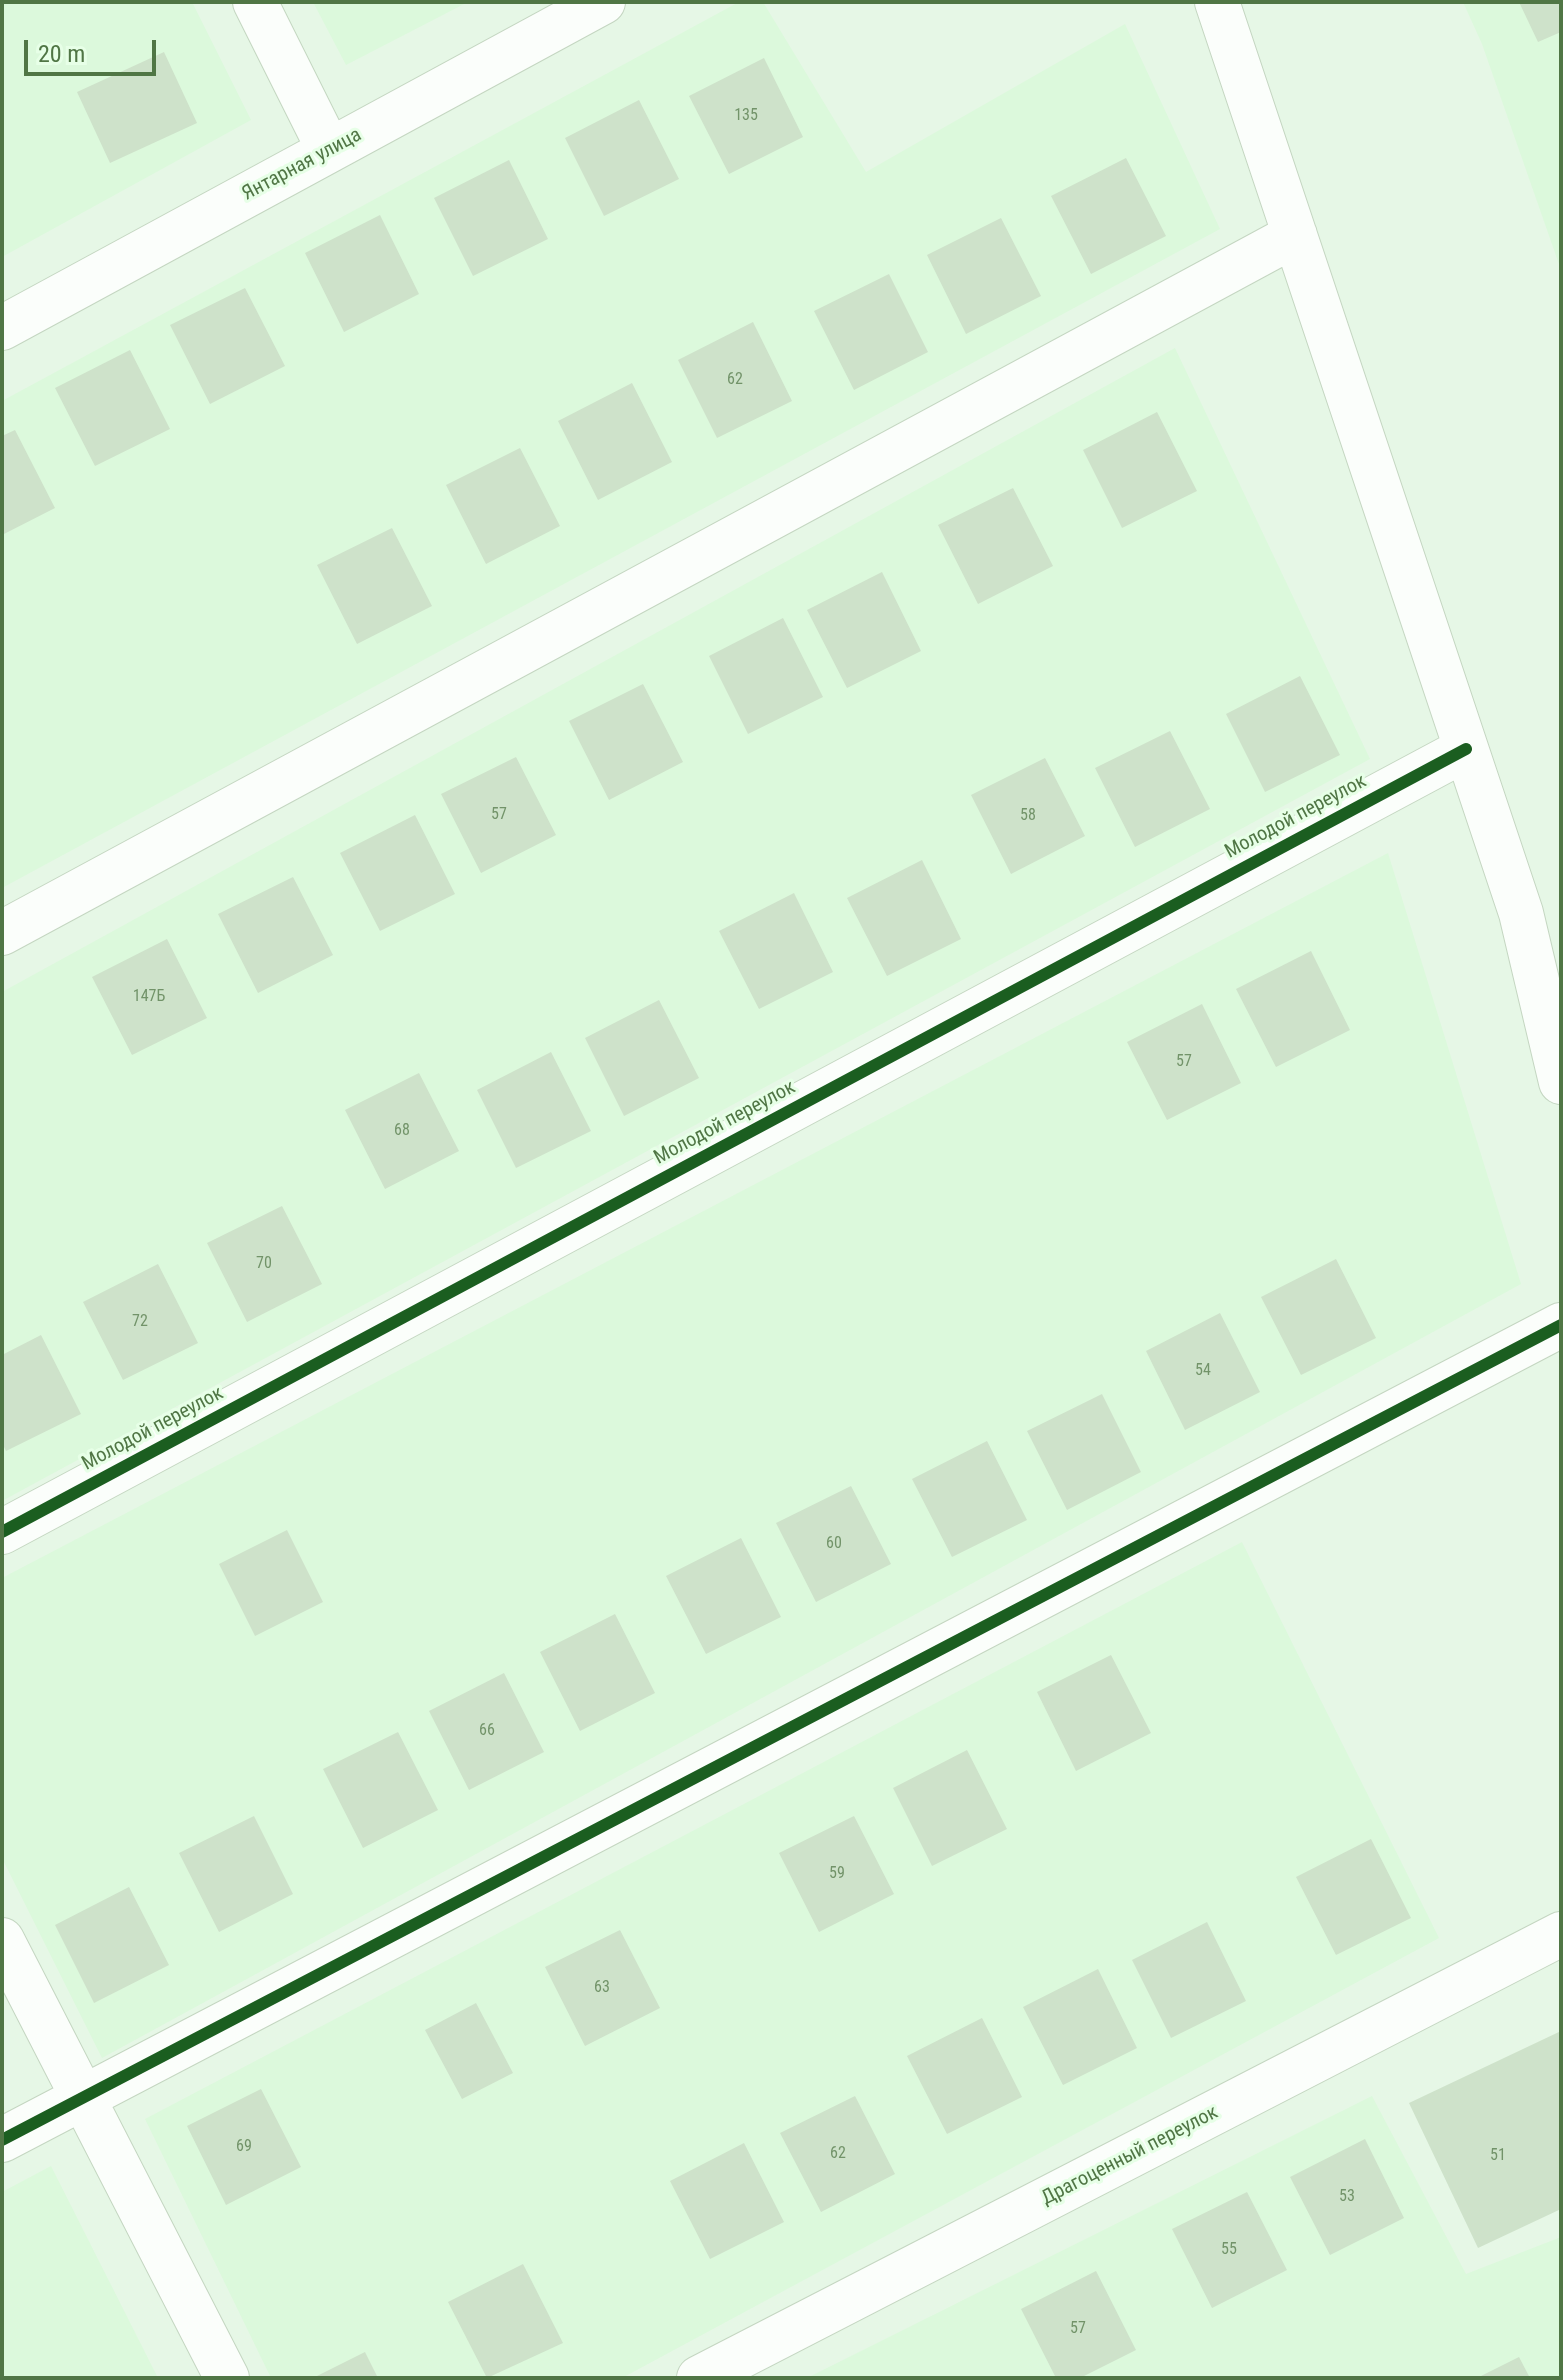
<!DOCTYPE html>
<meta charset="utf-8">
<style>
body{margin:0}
#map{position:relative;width:1563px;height:2380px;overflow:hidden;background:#e6f7e6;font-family:"Roboto Condensed",sans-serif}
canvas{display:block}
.frame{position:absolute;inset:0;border:4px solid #507645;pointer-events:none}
.scale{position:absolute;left:24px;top:40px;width:132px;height:36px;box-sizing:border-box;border:4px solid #507645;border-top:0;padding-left:10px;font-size:24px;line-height:28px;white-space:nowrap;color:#507645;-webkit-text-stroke:6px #e7ffe7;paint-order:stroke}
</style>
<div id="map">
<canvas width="1563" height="2380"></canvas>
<div class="frame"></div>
<div class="scale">20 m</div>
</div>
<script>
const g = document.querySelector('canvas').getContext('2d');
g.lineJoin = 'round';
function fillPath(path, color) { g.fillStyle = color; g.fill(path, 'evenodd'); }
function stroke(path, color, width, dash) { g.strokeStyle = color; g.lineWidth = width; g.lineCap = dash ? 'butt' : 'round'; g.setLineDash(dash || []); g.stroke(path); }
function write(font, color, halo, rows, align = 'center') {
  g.font = font + ' "Roboto Condensed",sans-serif'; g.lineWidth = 6; g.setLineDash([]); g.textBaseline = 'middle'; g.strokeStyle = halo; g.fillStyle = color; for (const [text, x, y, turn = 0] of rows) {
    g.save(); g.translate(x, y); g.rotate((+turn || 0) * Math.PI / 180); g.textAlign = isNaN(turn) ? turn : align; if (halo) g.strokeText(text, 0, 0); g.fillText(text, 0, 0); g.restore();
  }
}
const residential = new Path2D(`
 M2,2H192L251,120L2,257Z
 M313,2H468L346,65Z
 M739,2H763L866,172L1125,24L1220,229L2,888V401Z
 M1463,2H1561V270L1482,44Z
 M1175,348L1370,759L2,1501V992Z
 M1388,853L1521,1284L102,2058L2,1858V1578Z
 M1242,1542L1439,1938L622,2378H271L145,2119Z
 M1372,2096L1466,2274L1561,2237V2378H807Z
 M51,2166L158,2378H2V2192Z`);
const building = new Path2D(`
 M1519,2H1561V32L1538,42Z
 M164,52L197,123L110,163L77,92Z
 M764,58L803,137L729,174L689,96Z
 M639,100L679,179L604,216L565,138Z
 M1126,158L1166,236L1091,274L1051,196Z
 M509,160L548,239L473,276L434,198Z
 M380,215L419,294L344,332L305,253Z
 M1001,218L1041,296L966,334L927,255Z
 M889,274L928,352L854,390L814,311Z
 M245,288L285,366L210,404L170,325Z
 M753,322L792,401L717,438L678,360Z
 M130,350L170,429L95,466L55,388Z
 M632,383L672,462L598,500L558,421Z
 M1157,412L1197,491L1122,528L1083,450Z
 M15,430L55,508L2,535V436Z
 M520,448L560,526L486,564L446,485Z
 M1013,488L1053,566L978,604L938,525Z
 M392,528L432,606L357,644L317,565Z
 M882,572L921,651L847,688L807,610Z
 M783,618L823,697L748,734L709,656Z
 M1300,676L1340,755L1265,792L1226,714Z
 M643,684L683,762L609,800L569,721Z
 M1170,731L1210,809L1135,847L1095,768Z
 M516,757L556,835L481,873L441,794Z
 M1045,758L1085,836L1011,874L971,795Z
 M415,815L455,894L380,931L340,853Z
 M922,860L961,939L887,976L847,898Z
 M293,877L333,955L258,993L218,914Z
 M794,893L833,972L759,1009L719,931Z
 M167,939L207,1018L132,1055L92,977Z
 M1311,951L1350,1030L1276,1067L1236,989Z
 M659,1000L699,1078L624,1116L585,1038Z
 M1202,1004L1241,1083L1167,1120L1127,1042Z
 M551,1052L591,1131L516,1168L477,1090Z
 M419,1073L459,1151L385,1189L345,1110Z
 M282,1206L322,1284L247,1322L207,1243Z
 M1336,1259L1376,1338L1301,1375L1261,1297Z
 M158,1264L198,1343L123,1380L83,1302Z
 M1220,1313L1260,1392L1185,1430L1146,1351Z
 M41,1335L81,1414L6,1451L2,1443V1355Z
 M1102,1394L1141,1472L1067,1510L1027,1431Z
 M987,1441L1027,1520L952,1557L912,1479Z
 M851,1486L891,1564L816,1602L776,1523Z
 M287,1530L323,1602L255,1636L219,1564Z
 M741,1538L781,1617L706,1654L666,1576Z
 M615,1614L655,1693L580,1731L540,1652Z
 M1111,1655L1151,1733L1076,1771L1037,1692Z
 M504,1673L544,1752L469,1790L429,1711Z
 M398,1732L438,1810L363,1848L323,1769Z
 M967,1750L1007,1829L932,1866L893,1788Z
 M254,1816L293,1894L219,1932L179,1853Z
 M854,1816L894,1894L819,1932L779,1853Z
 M1371,1839L1411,1918L1336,1955L1296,1877Z
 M129,1887L169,1965L94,2003L55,1925Z
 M1207,1922L1246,2001L1171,2038L1132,1960Z
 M620,1930L660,2008L585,2046L545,1967Z
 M1098,1969L1137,2048L1063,2085L1023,2007Z
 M476,2003L513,2073L462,2099L425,2030Z
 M982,2018L1022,2097L947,2134L907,2056Z
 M1561,2031V2209L1478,2248L1409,2103Z
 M261,2089L301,2167L226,2205L187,2126Z
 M855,2096L895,2174L821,2212L780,2133Z
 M1365,2139L1404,2218L1330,2255L1290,2177Z
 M744,2143L784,2222L710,2259L670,2181Z
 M1247,2192L1287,2270L1212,2308L1172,2229Z
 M523,2264L563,2343L487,2378L448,2302Z
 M1096,2271L1136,2350L1080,2378H1056L1021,2309Z
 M365,2352L378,2378H313Z
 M1519,2357L1530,2378H1477Z`);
const street = new Path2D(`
 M255,2L329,150
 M1217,2L1521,913L1561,1082
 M2,328L603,2
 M2,933L1295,235
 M2,1532L1466,749
 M2,1940L227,2378
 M2,2140L1561,1325
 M699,2378L1561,1934`);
const cycleway = new Path2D(`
 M2,1532L1466,749
 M2,2140L1561,1325`);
const numberNames = [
 ["135",746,116],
 ["62",735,380],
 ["57",499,815],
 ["58",1028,816],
 ["147Б",149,997],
 ["57",1184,1062],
 ["68",402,1131],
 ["70",264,1264],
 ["72",140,1322],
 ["54",1203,1371],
 ["60",834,1544],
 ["66",487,1731],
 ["59",837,1874],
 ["63",602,1988],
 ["69",244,2147],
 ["62",838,2154],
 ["51",1498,2156],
 ["53",1347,2197],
 ["55",1229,2250],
 ["57",1078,2329]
];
const streetNames = [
 ["Янтарная улица",302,165,-28],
 ["Молодой переулок",1296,817,-28],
 ["Молодой переулок",725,1123,-28],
 ["Молодой переулок",153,1429,-28],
 ["Драгоценный переулок",1130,2156,-27]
];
fillPath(residential, '#dcf9dc');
fillPath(building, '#cee2ca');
stroke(street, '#c4d6c1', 46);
stroke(street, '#fbfefb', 44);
stroke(cycleway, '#1b5e20', 12);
write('16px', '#729369', null, numberNames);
write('20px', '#507645', '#e7ffe7', streetNames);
</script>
